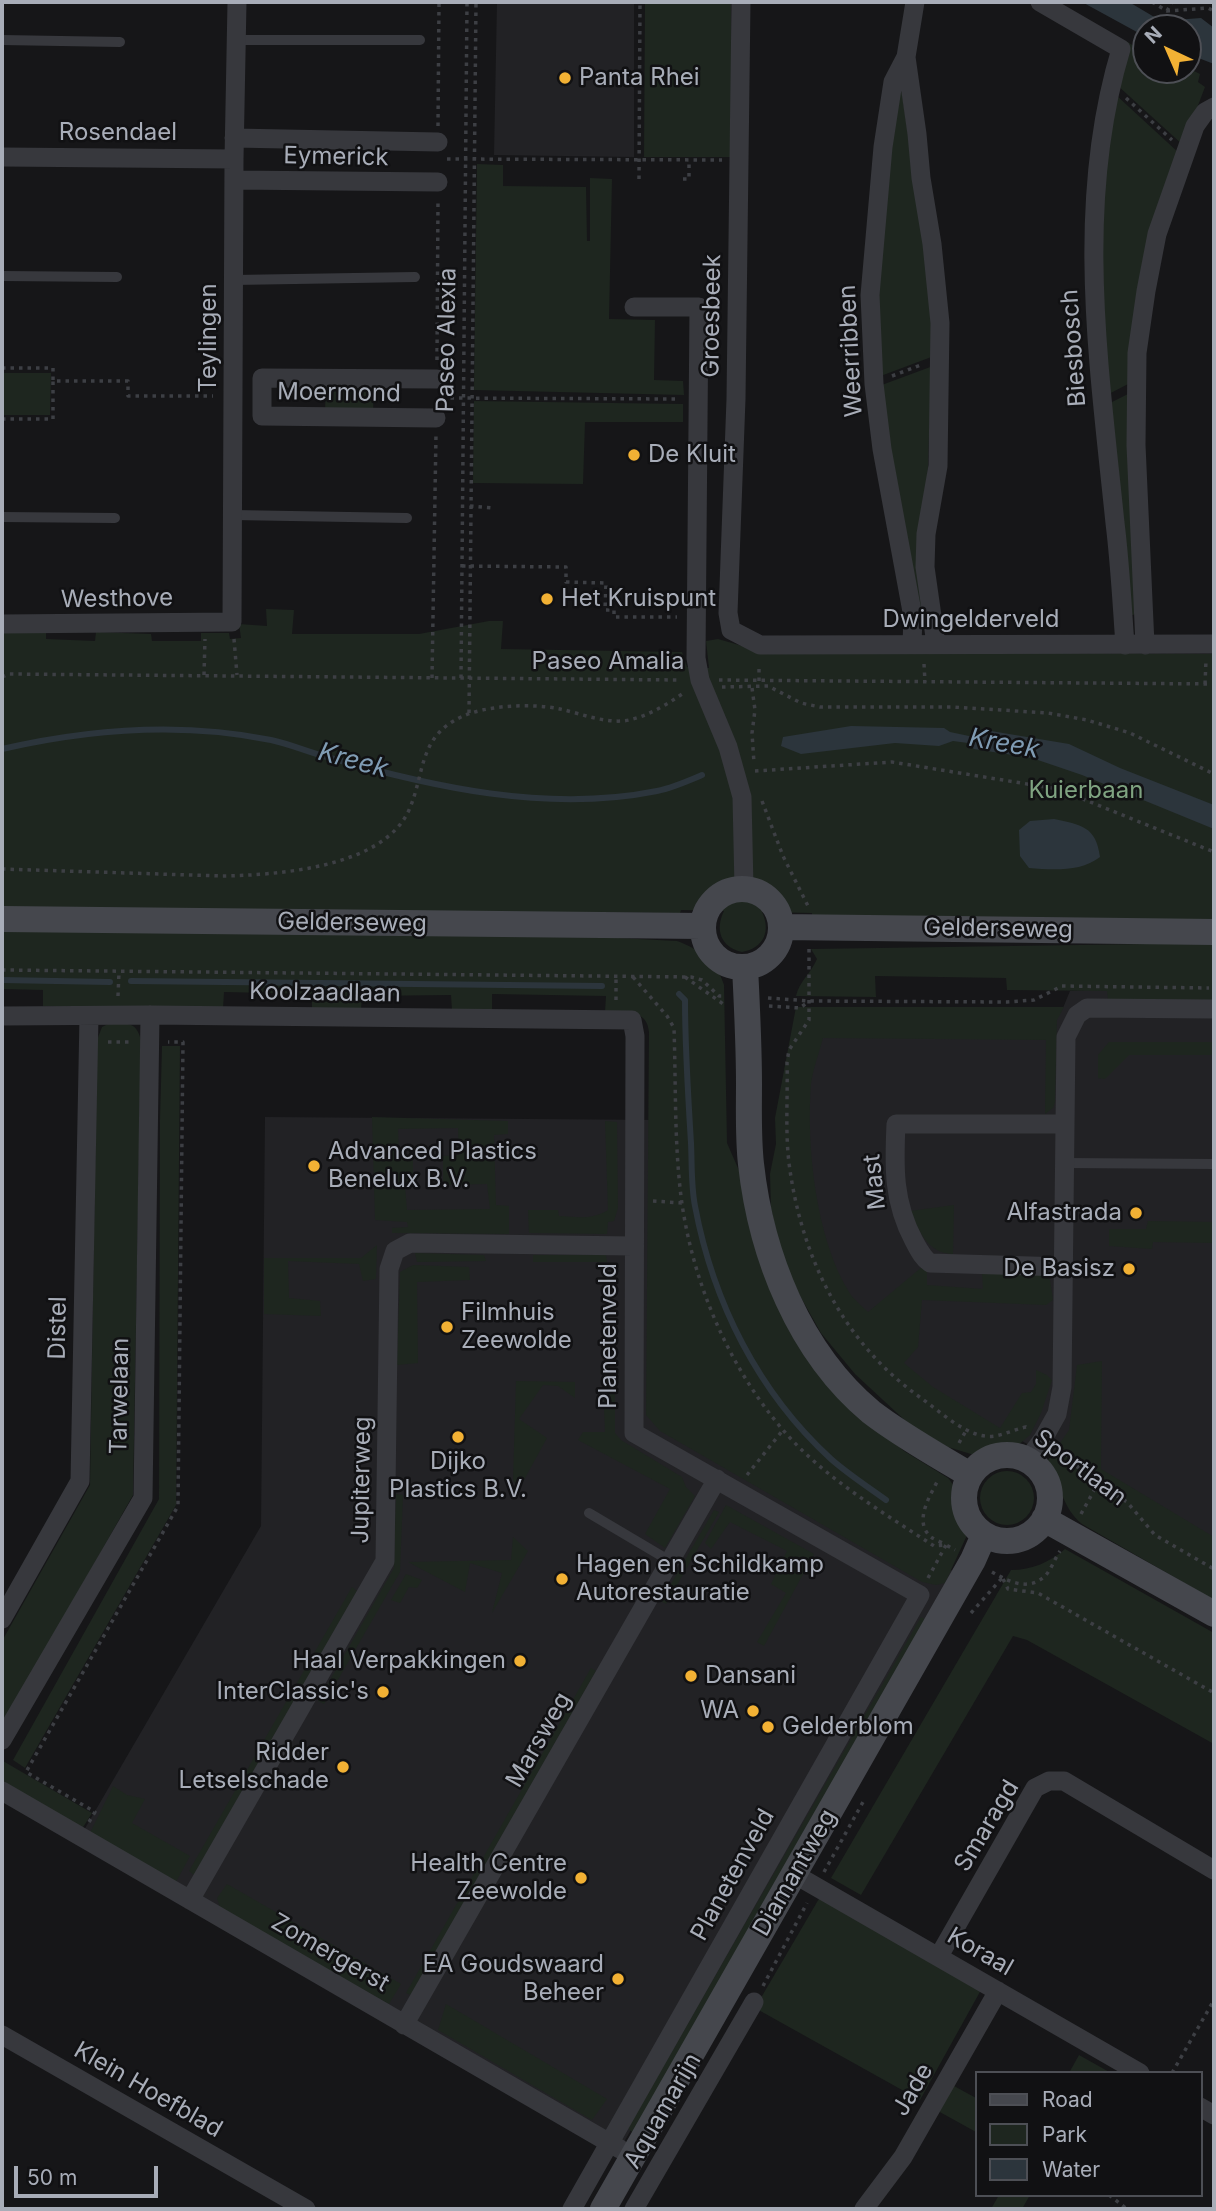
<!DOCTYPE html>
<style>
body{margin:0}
#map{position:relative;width:1216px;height:2211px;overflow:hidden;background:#161618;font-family:Inter,sans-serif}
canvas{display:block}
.frame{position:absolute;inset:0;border:4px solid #a8adb8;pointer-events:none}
.legend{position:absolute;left:975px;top:2071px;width:228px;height:126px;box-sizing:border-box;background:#111113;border:2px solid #4d4f55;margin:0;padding:9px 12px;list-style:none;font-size:21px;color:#a8adb8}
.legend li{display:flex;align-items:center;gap:14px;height:35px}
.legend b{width:35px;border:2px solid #4d4f55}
.north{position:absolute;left:1132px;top:14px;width:70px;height:70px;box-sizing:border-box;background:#111113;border:2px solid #4d4f55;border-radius:50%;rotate:316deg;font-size:19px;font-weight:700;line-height:28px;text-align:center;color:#a8adb8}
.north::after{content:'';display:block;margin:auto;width:24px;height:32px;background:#f2b134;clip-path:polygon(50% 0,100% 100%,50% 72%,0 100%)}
.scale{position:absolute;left:14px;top:2166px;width:144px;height:32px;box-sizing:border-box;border:4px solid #a8adb8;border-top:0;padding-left:9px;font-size:21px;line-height:24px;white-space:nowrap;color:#a8adb8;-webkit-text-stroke:5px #111113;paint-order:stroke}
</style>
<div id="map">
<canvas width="1216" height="2211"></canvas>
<div class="frame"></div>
<ul class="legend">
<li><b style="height:9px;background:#45474d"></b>Road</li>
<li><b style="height:19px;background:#1e261f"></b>Park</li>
<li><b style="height:19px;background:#2c353c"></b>Water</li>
</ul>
<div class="north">N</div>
<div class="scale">50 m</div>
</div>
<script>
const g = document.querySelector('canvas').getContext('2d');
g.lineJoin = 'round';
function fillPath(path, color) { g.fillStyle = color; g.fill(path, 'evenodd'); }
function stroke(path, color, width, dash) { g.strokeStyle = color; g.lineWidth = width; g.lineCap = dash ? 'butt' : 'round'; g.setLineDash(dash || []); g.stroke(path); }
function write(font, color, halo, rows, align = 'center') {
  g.font = font + ' Inter,sans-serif'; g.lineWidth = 5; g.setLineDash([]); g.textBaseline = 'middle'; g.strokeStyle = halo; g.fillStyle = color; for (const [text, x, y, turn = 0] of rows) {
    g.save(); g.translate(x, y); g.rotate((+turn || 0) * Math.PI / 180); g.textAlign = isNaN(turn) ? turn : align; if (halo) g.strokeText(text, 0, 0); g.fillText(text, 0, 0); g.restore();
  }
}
const built = new Path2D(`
 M497,2H634V157L494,155Z
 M1115,988H1214V1551L1015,1437L943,1433L803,1244L805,1021L1063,1008L1070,991Z
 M265,1117L662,1120L855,1518L957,1573L621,2147L80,1837L261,1526Z`);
const green = new Path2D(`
 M645,2H731V157H644Z
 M1126,41L1134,46L1135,43L1146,48V70H1188V68L1200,74L1198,82L1205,87L1183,145L1117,85Z
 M900,81L927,257L934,356L878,377L877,241Z
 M1116,95L1179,153L1130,383L1107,395L1098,227Z
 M477,164L503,165V186L586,187L587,241H590V178L612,179L609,319L655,320L654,380L683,381L684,395L474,390Z
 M933,366L929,435L923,621L920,620L879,386Z
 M2,373H51L50,415H2Z
 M326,383L374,384L373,413L325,411Z
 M1130,393L1135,614L1133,615H1131L1108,404Z
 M474,401L683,404V422H585L583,484L473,483Z
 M266,609L294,610L292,634H419L489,621H503L501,649L682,652L687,667L709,668L706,641L718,639L760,651L1214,654V921L812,915V913L762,912C771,931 764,948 742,952C720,947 715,929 724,911L681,910L680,913L2,909V632H46V639L95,641L96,632L151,634L152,641H201V633H229L230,639L241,638L239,624L267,626Z
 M2,931L580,936L677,941C699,949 717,962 724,985L727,1143L741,1175L746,1200L861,1415L904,1451L948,1478C959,1489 962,1518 968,1533L945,1583L936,1585L922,1582L660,1431L646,1415L649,1032C647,1008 625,1013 605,1012L606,996L492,994V1010H452L451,995L362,996L361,1010H312V994L224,992L223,1009L43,1006V990L2,989Z
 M1214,943V1000L1108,999L1107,991L1007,990L1006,978L875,976L876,997L796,996C799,982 811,973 817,959L811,949Z
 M796,1007H1064L1057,1020L1055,1102L1053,1108L1045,1114L1046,1040L823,1038C819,1053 813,1069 811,1084C806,1146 816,1239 849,1292C854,1300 862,1306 868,1312L922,1267L927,1272V1285L983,1289L982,1272L1042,1273L1050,1280L1053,1300L1046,1305L922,1300L918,1347L904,1363L933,1387L1000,1428L1022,1393L1031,1392L1036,1384V1370L1047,1375L1052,1380L1041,1413L1030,1435L1016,1447L994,1448L974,1455L948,1447L911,1426L855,1374L821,1333L799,1294L781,1254L771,1208L770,1174L776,1144L775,1118Z
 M110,1023C128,1024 136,1021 141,1040L133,1495L2,1727V1641L90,1485L97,1040L102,1027Z
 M1109,1042H1214V1055H1129L1105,1079L1098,1078V1055Z
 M162,1046H180L176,1505L25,1768L13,1760L159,1499L160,1120Z
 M372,1117L508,1121V1134L494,1135L496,1205L509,1206V1234L392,1233V1228L408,1227L407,1222L375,1220ZM458,1128L459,1155L443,1156V1185L487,1184L490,1209L407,1210L405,1186L413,1183V1158L399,1156L398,1129Z
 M605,1121L617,1122L618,1208L614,1221L608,1222L607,1234L529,1233L528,1210H558L559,1216C576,1217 593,1220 608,1210Z
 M954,1205L953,1254C927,1253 920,1232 910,1211Z
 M1148,1221L1214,1222V1243L1153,1242L1152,1249L1109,1246V1229H1146Z
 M377,1245L376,1279L363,1281L359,1264L288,1261L289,1298L320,1301L321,1316L264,1314V1258H361Z
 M415,1253L484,1255L486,1261L417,1262Z
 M533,1255H606L607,1262H533Z
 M413,1265L469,1267L470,1280L417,1282L418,1363L397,1365L400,1272Z
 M1102,1361L1101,1469L1214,1537V1600L1082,1524C1061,1507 1062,1484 1046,1463L1069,1430L1077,1365Z
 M615,1378V1433L621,1440L682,1477L686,1487L695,1496L665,1548L645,1534L670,1489L578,1440L583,1432H605L603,1381Z
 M516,1381L575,1382V1398L558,1386L543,1385L519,1419L547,1438L519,1489L513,1480Z
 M980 1498a27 27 0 1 1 54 0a27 27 0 1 1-54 0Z
 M396,1494L403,1495L400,1572L324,1704L318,1701L394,1568Z
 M726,1505L814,1554L764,1646L757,1642L786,1593L771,1584L787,1551L730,1522L711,1549L705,1543Z
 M714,1510L719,1512L666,1604L661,1601Z
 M513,1537L528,1551L492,1613L502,1573L470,1563L465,1592L408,1562L511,1560Z
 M1065,1549L1214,1633V1744L1027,1640L1013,1636L861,1895L831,1878L1011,1570C1032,1570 1050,1562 1065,1549Z
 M406,1574L422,1580L417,1588L409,1587L400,1603L391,1600Z
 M352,1587L357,1591L194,1875L189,1871Z
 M921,1617L929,1621L634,2134L628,2128Z
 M591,1668L596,1671L411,1995L406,1993Z
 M3,1761L92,1813L82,1829L5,1784L2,1779Z
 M113,1786L127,1795L145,1799L132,1823L190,1856L176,1882L90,1833Z
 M227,1884L401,1984L389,2004L221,1911L217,1898Z
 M820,1897L981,1990L920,2100L755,2008Z
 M446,2004L607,2099L592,2120L438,2030Z
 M1079,2055L1111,2073H1069Z
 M954,2086L976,2098V2132L938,2111Z
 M999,2195H1030L1022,2209H991Z`);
const water = new Path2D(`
 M1082,2H1129L1161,21L1201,18L1214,28V64L1188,54V28H1146V37Z
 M851,726L944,728L950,732L969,736L985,730L1069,744L1120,768L1214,805V829L1082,775L1032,758L974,749L968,743L953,741L939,746L895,743L801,754L781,746L783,737Z
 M1054,819C1081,825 1096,826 1100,857C1081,872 1053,870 1029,868L1020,856L1019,830L1030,821Z`);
const stream = new Path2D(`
 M2,749C89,729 183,722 271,740C290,744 308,752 327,757C432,787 548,813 657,791C672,788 688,781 702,775
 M2,980L110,982
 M131,981L602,986
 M679,994L685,1000C685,1048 688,1095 691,1143C692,1164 691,1186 695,1206C713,1302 758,1392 831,1459C848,1474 868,1487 886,1500`);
const path = new Path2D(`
 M1152,2L1167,11L1208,8L1214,11
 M1167,11L1172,2
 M1126,98L1172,140
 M438,126L439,2
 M447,159L722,160
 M639,179L640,2
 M683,179H689V161
 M437,360L438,200
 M2,368H53V381H128V396H213
 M892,376L921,365
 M442,398L679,399
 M2,419H53V381
 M470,506L492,508
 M462,566L566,567V582L606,583L605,610H614V617H677
 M234,639L237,675
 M924,664L925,682
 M204,675L205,639
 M2,677L9,674L680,680
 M432,678L436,434
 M461,678L467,2
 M719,680L1214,684
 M759,681V665
 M1205,684L1206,660
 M722,687L768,686L801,703L820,707H953L1048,713L1087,720L1130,733L1214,774
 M752,688L755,710L752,733L754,763
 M469,713L476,2
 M755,771L892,762L1058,789L1214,852
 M762,801L783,856L808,906
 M2,869L222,876C277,875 383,868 409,810C425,774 418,737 461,717C487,705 532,703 560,709C583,714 611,726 633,719C652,714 669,703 685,692
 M809,949V1020L789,1050L787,1062C788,1095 785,1130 789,1163C801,1257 843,1343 921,1398C941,1412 969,1440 995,1436C1006,1434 1016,1429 1026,1427L1029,1429
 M2,970L691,977L702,980L719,996H726
 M633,977L667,1016L674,1028C676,1086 674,1146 682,1204C694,1285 729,1367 783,1430C823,1477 882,1512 934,1546L946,1545L955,1550
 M685,977L726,1006
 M118,996L119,972
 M768,998L809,1001L1007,1002L1034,1000L1062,986L1209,988
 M616,1000V977
 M769,1006L800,1008L808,1002
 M108,1042H132
 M653,1201L682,1203
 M959,1443L967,1429
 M1058,1449L1075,1461L1082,1476L1127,1502L1155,1535L1214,1569
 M747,1475L783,1430
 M1081,1514L1097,1485
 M992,1572C1008,1581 1028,1592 1045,1576C1051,1570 1055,1558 1060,1551
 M928,1578L946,1545C942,1542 935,1540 931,1537C913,1522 930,1496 938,1480
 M1003,1579L1008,1589L1038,1593L1214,1693
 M971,1613L1002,1578
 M89,1822L95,1812L26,1772L178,1506L183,1042H168
 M824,1872L863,1802
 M763,1986L807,1903
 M1172,2073L1214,2000
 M1109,2195L1127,2209`);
const lane = new Path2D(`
 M2,40L120,42
 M236,40H420
 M2,276L117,277
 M234,280L415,277
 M233,515L407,518
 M2,517L115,518
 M1065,1163L1214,1164
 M589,1513L670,1561`);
const street = new Path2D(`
 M741,2L736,399L728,613L731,630L760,645L1214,644
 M915,2L906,57L917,134L921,178L932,244L940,323L938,466L926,534L925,567L936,644
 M1040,2L1121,49C1074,204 1099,365 1115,523C1120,563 1122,604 1125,645
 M906,57L893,82L883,147L870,295L874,384L882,449L913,617L912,644
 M234,138L438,142
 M2,157L234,159
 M234,180L438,182
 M634,307H699L696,658L700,680L728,747L742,797L744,888
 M436,418L262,416V378L437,379
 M2,624L232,622L234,159L237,2
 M1145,645L1136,445L1137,353L1146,291L1157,234L1195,126L1205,112L1214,107
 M2,1016L150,1015L632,1020L635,1036L634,1433L920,1595L572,2209
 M1064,1267L930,1263C922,1257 919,1250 914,1241C893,1202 894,1167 896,1124H1065
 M1028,1459L1043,1439L1057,1414L1062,1387L1066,1037L1077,1015L1087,1008L1214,1009
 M2,1619L80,1481L89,1016
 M2,1740L143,1498L150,1015
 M2,1791L620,2149
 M794,1874L1140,2073
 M190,1900L385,1561L389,1269L395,1251L410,1243L633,1246
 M939,1956L1035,1788L1049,1781H1064L1214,1870
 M404,2025L717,1479
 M2,2035L306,2209
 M1200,2107L1214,2115
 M634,2209L754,2002
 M864,2209L903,2157L998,1991`);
const secondary = new Path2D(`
 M703 928a39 39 0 1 1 78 0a39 39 0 1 1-78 0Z
 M2,919L702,926
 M781,927L1214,932
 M745,967C747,1006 749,1045 749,1084C749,1110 748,1137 751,1164C761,1255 799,1352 871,1412C902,1436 937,1455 970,1475
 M964 1498a43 43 0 1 1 86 0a43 43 0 1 1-86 0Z
 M1044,1519L1214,1614
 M603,2209L973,1560L984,1535`);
const markers = [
 [565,78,7,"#f2b134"],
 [634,455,7,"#f2b134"],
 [547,599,7,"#f2b134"],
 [314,1166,7,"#f2b134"],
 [1136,1213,7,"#f2b134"],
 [1129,1269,7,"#f2b134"],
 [447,1327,7,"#f2b134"],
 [458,1437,7,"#f2b134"],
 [562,1579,7,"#f2b134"],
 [520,1661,7,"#f2b134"],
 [691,1676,7,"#f2b134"],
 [383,1692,7,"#f2b134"],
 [753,1711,7,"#f2b134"],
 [768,1727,7,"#f2b134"],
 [343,1767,7,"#f2b134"],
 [581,1878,7,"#f2b134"],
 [618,1979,7,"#f2b134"]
];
const poiNames = [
 ["Panta Rhei",579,78],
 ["De Kluit",648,455],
 ["Het Kruispunt",561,599],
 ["Advanced Plastics",328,1152],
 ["Benelux B.V.",328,1180],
 ["Alfastrada",1122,1213,"right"],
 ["De Basisz",1115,1269,"right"],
 ["Filmhuis",461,1313],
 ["Zeewolde",461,1341],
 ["Dijko",458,1462,"center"],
 ["Plastics B.V.",458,1490,"center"],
 ["Hagen en Schildkamp",576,1565],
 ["Autorestauratie",576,1593],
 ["Haal Verpakkingen",506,1661,"right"],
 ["Dansani",705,1676],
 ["InterClassic's",369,1692,"right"],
 ["WA",739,1711,"right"],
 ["Gelderblom",782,1727],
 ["Ridder",329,1753,"right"],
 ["Letselschade",329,1781,"right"],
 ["Health Centre",567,1864,"right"],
 ["Zeewolde",567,1892,"right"],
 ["EA Goudswaard",604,1965,"right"],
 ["Beheer",604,1993,"right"]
];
const streetNames = [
 ["Rosendael",118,133],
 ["Eymerick",336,157,1],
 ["Groesbeek",712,316,-89],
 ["Teylingen",209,338,-90],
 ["Paseo Alexia",447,340,-89],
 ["Biesbosch",1074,348,-94],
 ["Weerribben",851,351,-93],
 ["Moermond",339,393,1],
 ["Westhove",117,599,-1],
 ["Dwingelderveld",971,620],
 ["Paseo Amalia",608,662],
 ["Gelderseweg",352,923,1],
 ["Gelderseweg",998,929,1],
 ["Koolzaadlaan",325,993,1],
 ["Mast",875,1182,-96],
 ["Distel",58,1328,-89],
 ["Planetenveld",609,1336,-90],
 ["Tarwelaan",120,1396,-89],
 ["Sportlaan",1080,1468,37],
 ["Jupiterweg",362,1480,-89],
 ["Marsweg",539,1740,-60],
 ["Smaragd",987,1826,-59],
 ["Diamantweg",795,1873,-60],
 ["Planetenveld",733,1875,-61],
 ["Koraal",980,1952,30],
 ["Zomergerst",330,1953,30],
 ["Klein Hoefblad",148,2090,30],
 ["Jade",913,2090,-60],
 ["Aquamarijn",663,2111,-60]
];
const parkNames = [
 ["Kuierbaan",1086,791]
];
const waterNames = [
 ["Kreek",1004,744,10],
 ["Kreek",353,761,15]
];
fillPath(built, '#222225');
fillPath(green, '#1e261f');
fillPath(water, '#2c353c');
stroke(stream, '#2c353c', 6);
stroke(path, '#3d3f44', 3.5, [3.5, 5]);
stroke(lane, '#37383d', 10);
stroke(street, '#37383d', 19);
stroke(secondary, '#45474d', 26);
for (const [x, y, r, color] of markers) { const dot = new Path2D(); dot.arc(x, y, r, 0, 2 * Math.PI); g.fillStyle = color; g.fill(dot); stroke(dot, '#111113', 2.5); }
write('24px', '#a8adb8', '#111113', poiNames, 'left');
write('24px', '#a8adb8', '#111113', streetNames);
write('24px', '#7fa381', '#111113', parkNames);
write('italic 26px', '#7f9bb3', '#111113', waterNames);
</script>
